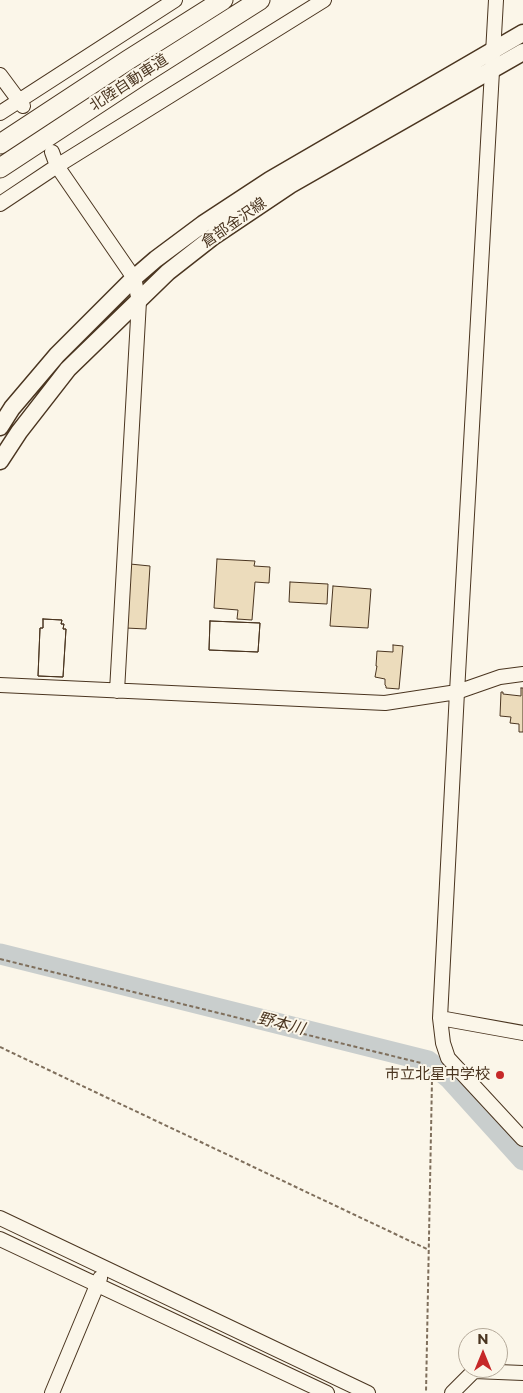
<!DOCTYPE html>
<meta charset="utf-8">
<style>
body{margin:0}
#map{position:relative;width:523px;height:1393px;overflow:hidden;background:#fbf6e9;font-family:Montserrat,sans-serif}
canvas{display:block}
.north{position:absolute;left:458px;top:1328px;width:50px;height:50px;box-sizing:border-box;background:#fbf6e9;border:1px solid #b4a999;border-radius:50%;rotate:0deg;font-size:14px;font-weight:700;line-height:20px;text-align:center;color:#4a3520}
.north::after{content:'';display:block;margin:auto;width:18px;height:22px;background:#c62828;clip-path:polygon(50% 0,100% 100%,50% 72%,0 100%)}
</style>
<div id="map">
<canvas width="523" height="1393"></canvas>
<div class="north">N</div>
</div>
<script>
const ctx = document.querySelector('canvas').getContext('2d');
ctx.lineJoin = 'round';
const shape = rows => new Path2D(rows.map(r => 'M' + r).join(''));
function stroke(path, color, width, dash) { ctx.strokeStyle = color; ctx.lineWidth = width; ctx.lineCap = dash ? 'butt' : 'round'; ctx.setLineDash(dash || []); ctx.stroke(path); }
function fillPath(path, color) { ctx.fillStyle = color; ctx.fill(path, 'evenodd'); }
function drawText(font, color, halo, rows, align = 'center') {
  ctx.font = font + ' Montserrat,"Noto Sans JP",sans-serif'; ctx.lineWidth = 4; ctx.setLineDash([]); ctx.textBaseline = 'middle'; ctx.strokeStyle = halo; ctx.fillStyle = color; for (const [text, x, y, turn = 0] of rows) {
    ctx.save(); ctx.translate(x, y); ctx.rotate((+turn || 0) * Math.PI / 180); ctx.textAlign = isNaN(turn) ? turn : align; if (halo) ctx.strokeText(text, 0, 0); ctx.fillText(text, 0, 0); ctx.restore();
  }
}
stroke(shape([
 [0,954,428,1061,449,1078,523,1160]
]), '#c9cecd', 21);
const building = shape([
 [217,559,255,561,254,566,270,567,269,583,255,582,252,620,237,619,238,610,214,608,217,559],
 [130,564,150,566,146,629,126,628,130,564],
 [290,582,328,584,327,604,289,602,290,582],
 [333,586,371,589,368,628,330,626,333,586],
 [43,619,62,620,61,624,64,624,63,629,66,629,63,677,38,676,40,628,43,628,43,619],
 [43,619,62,620,61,624,64,624,63,629,66,629,63,677,38,676,40,628,43,628,43,619],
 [210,621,260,623,258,652,209,650,210,621],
 [210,621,260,623,258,652,209,650,210,621],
 [393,645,403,646,399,689,386,688,386,686,385,685,385,679,375,677,377,666,376,666,377,651,393,652,393,645],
 [521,688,523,688,523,732,519,732,519,724,510,723,511,717,500,716,501,692,503,692,503,694,521,696,521,688]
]);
fillPath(building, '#ecdcbc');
stroke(building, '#4a3520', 1);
const minor = shape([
 [496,0,457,692,440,1018,443,1043,448,1058,523,1139],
 [0,75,23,106],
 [0,113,175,0],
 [52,152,57,166,134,278,139,301,117,691],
 [0,204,57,166,324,0],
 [0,685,385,703,457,692,500,677,523,674],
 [440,1018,523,1033],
 [0,1218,368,1393],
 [0,1239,327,1393],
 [52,1393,100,1278],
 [452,1393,474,1371,523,1373]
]);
const major = shape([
 [0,427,12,408,57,355,134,278,156,259,203,224,270,180,523,33],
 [0,461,19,432,68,369,168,272,214,236,290,185,523,52]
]);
const highway = shape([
 [0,144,128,60,223,0],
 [0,168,140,76,260,0]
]);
stroke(minor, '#4a3520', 16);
stroke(major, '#4a3520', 19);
stroke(highway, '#4a3520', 21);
stroke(shape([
 [0,959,421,1063,432,1080,426,1393],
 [0,1047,429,1250]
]), '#7f6f5c', 2, [4, 2.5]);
stroke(minor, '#fbf6e9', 14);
stroke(major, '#fbf6e9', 16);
stroke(highway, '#fbf6e9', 19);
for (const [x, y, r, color] of [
 [500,1075,5,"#c62828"]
]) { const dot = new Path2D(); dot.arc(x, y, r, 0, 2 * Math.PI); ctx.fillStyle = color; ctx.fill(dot); stroke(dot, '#fbf6e9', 2); }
drawText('15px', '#4a3520', '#fbf6e9', [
 ["北陸自動車道",129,83,-33],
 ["倉部金沢線",234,223,-35]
]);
drawText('15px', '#4a3520', '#fbf6e9', [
 ["市立北星中学校",490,1075]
], 'right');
drawText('italic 16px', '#4a3520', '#fbf6e9', [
 ["野本川",281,1024,14]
]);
</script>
